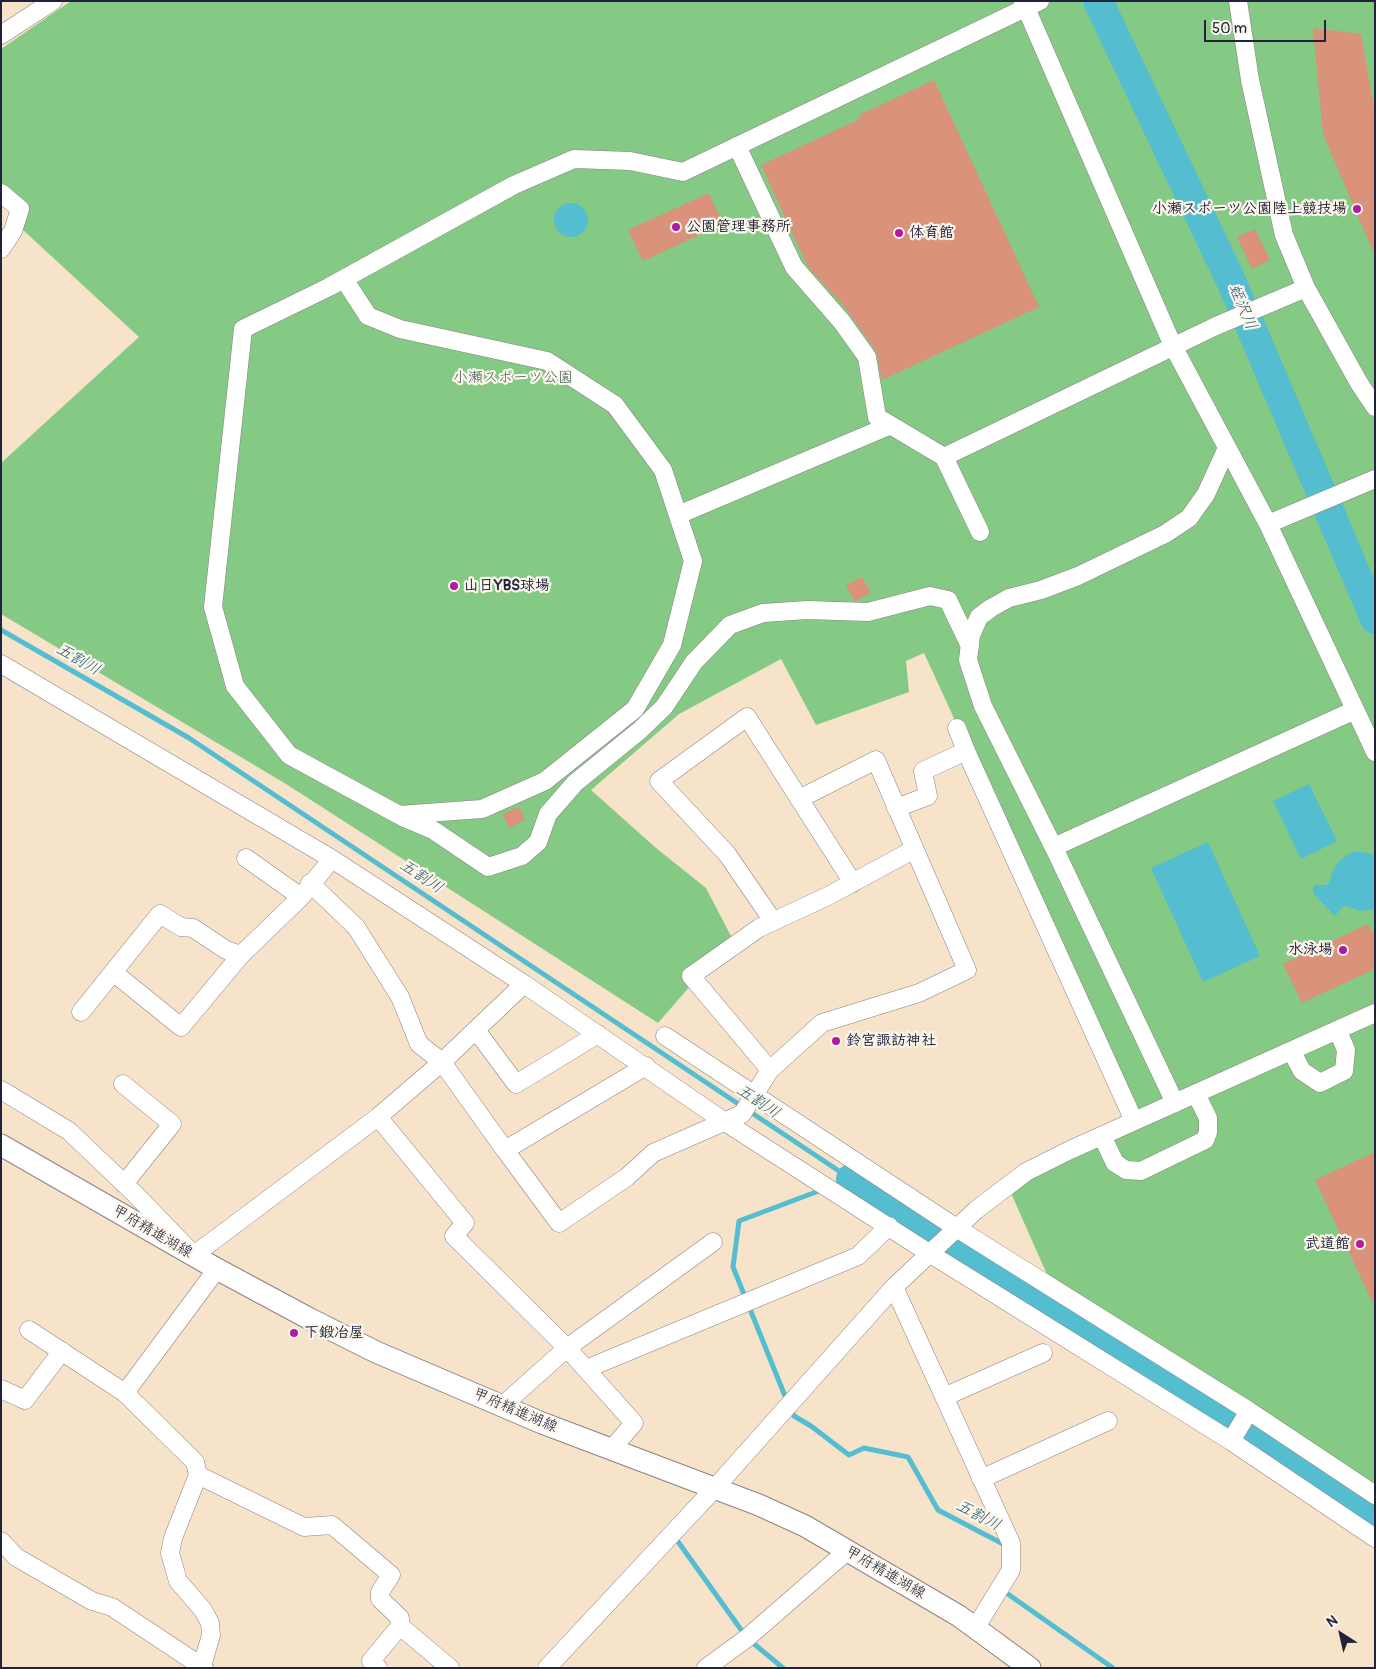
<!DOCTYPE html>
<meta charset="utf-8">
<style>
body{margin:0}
#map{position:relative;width:1376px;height:1669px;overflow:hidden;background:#f6e3ca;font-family:Pangolin,sans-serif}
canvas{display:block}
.frame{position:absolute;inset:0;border:2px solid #22223b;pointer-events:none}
.north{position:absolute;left:1316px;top:1609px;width:50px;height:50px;-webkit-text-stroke:4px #fbf7ec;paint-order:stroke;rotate:325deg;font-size:14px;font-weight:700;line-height:20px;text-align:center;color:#22223b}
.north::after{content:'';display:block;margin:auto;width:18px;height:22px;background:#22223b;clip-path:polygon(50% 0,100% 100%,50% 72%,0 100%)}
.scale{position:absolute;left:1204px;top:20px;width:122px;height:22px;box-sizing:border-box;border:2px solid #22223b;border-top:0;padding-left:6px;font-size:15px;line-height:18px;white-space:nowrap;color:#22223b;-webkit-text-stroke:4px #fbf7ec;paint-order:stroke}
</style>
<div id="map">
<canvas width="1376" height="1669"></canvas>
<div class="frame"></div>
<div class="north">N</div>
<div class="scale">50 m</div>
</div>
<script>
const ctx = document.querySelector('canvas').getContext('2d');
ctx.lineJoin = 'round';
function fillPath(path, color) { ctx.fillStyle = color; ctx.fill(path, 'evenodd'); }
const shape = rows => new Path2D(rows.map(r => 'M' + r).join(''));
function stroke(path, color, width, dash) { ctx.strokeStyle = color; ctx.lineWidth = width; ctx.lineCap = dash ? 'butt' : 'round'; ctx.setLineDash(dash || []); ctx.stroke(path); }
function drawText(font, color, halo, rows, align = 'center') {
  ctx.font = font + ' Pangolin,"Klee One",sans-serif'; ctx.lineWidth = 4.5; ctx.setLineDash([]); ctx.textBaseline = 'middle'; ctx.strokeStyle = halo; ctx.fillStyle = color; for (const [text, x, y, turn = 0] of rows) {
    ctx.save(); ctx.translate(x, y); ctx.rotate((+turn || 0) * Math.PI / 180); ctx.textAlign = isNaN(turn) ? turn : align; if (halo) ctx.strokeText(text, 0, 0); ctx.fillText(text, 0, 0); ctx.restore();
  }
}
fillPath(shape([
 [71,1,1375,1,1375,1492,1053,1288,1011,1193,1035,1177,1141,1125,924,653,906,661,909,692,816,725,781,659,679,714,591,790,656,848,706,888,732,938,658,1023,286,784,1,614,1,463,139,337,22,229,28,208,1,183,1,49]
]), '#84c984');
fillPath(shape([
 '554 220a17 17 0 1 1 34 0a17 17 0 1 1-34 0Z',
 [1309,784,1337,841,1301,859,1273,801],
 [1208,842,1260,956,1203,982,1151,868],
 [1352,852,1362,852,1375,855,1375,909,1361,911,1345,906,1341,908,1335,916,1313,893,1313,888,1315,885,1326,885,1330,881,1332,872,1339,861]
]), '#54bed0');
stroke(shape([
 [1,630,189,738,851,1179,832,1186],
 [787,1401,733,1267,739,1221,824,1189],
 [791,1408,794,1416,811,1426,849,1455,864,1448,908,1457,938,1510,1005,1545],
 [674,1536,747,1638,783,1668],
 [1005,1589,1005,1592,1113,1668]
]), '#54bed0', 5);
stroke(shape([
 [1098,1,1232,283,1375,619],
 [851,1179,1375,1516]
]), '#54bed0', 30);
fillPath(shape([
 [1313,28,1361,34,1375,114,1375,256,1323,134],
 [934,80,1039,307,882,380,876,351,844,306,808,267,761,165,860,119,859,115],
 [709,193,723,224,643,261,628,230],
 [1255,229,1270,260,1252,269,1237,237],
 [862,577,871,593,854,601,846,585],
 [519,807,525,820,509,828,503,814],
 [1368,924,1375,937,1375,969,1302,1003,1283,964],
 [1375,1152,1375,1308,1315,1180]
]), '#da927a');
const minor = shape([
 [1023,1,1173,346,1268,524,1375,752],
 [1238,1,1250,80,1284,235,1306,288,1359,383,1375,407],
 [1,35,53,1],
 [737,146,794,267,842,322,867,357,877,417,944,457,980,532],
 [1,193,20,209,13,231,1,249],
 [344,279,368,316,400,329,547,361,615,405,663,470,693,561,672,645,635,709,545,781,482,809,399,815,289,755,235,686,213,607,243,329,329,287,514,185,574,159,630,161,683,172,1040,1],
 [944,457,1216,326,1306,288],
 [678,515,891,425],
 [1268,524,1375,479],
 [1,664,332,859,524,984,725,1122,929,1253,1231,1441,1375,1538],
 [957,728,966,751,1134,1121],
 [896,808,928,796,923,771,966,751],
 [402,817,433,830,488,867,522,856,538,842,548,814,575,783,639,731,664,707,694,662,730,625,763,613,807,610,868,612,930,596,948,600,970,646],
 [1054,847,1355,710],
 [246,858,301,897],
 [310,883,356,927,400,997,419,1044,442,1062,505,1150,646,1066],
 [773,921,727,854,659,781,747,717,853,883],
 [113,972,181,1027,241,955,301,897,332,859],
 [81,1012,160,914,181,927,193,928,226,950,241,955],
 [476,1030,516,1084,598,1034],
 [665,1036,955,1227,1249,1411,1375,1495],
 [1292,1052,1302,1071,1320,1083,1344,1071,1346,1050,1338,1031],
 [770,1070,691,976,759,928,828,896,913,850],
 [123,1084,172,1124,124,1184],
 [1,1090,69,1131,136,1195,194,1255,378,1117,442,1062,524,984],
 [1175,1103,1057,854,983,706,968,660,971,635,979,617,991,608,1009,598,1041,590,1078,576,1165,534,1189,518,1206,494,1227,448],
 [378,1117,465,1223,454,1236,567,1348,634,1423,611,1450],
 [1102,1136,1115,1163,1126,1170,1141,1171,1205,1140,1208,1132,1208,1118,1196,1094],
 [505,1150,559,1223,627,1177,653,1153,742,1114,770,1070,822,1023,919,993,967,970,876,760,799,799],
 [894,1287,1011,1543,1011,1570,976,1627],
 [29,1330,125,1393,195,1462,198,1475,173,1538,170,1553,178,1581,203,1610,210,1623,211,1635,202,1666],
 [586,1369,858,1256,889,1226],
 [1,1389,25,1400,62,1351],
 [125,1393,217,1269],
 [944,1397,1043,1353],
 [502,1406,567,1348,713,1242],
 [1231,1441,1249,1411],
 [198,1475,304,1527,332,1525,391,1575,380,1592,380,1599,400,1618,400,1626,450,1668],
 [981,1479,1108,1421],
 [1,1541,16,1557,92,1601,112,1607,204,1668],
 [378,1668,371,1661,400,1626],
 [547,1668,714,1489,894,1287,976,1210,1026,1172,1070,1150,1375,1013],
 [706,1668,747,1638,847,1551]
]);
const major = shape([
 [1,1145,217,1269,310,1319,376,1352,542,1423,759,1505,805,1526,959,1616,1030,1668]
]);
stroke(minor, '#8c8282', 19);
stroke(major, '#8c8282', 23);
stroke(minor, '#fff', 18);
stroke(major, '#fff', 21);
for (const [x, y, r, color] of [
 [1357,209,5,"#b5179e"],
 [676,227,5,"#b5179e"],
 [899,233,5,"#b5179e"],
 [454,586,5,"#b5179e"],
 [1343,950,5,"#b5179e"],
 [836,1041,5,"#b5179e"],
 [1360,1244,5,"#b5179e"],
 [294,1333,5,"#b5179e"]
]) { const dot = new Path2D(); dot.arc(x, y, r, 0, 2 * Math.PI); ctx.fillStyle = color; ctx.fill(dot); stroke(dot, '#fbf7ec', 2); }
drawText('bold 15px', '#22223b', '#fbf7ec', [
 ["小瀬スポーツ公園陸上競技場",1347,209,"right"],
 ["公園管理事務所",686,227],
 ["体育館",909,233],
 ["山日YBS球場",464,586],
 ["水泳場",1333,950,"right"],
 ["鈴宮諏訪神社",846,1041],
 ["武道館",1350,1244,"right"],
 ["下鍛冶屋",304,1333]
], 'left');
drawText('15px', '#445c55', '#fbf7ec', [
 ["小瀬スポーツ公園",513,378]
]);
drawText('15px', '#22223b', '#fbf7ec', [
 ["甲府精進湖線",152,1232,30],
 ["甲府精進湖線",515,1411,23],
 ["甲府精進湖線",885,1573,30]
]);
drawText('italic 16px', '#34596f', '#fbf7ec', [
 ["蛭沢川",1242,307,67],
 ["五割川",78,660,30],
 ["五割川",421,877,34],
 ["五割川",758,1102,34],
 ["五割川",978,1516,28]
]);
</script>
